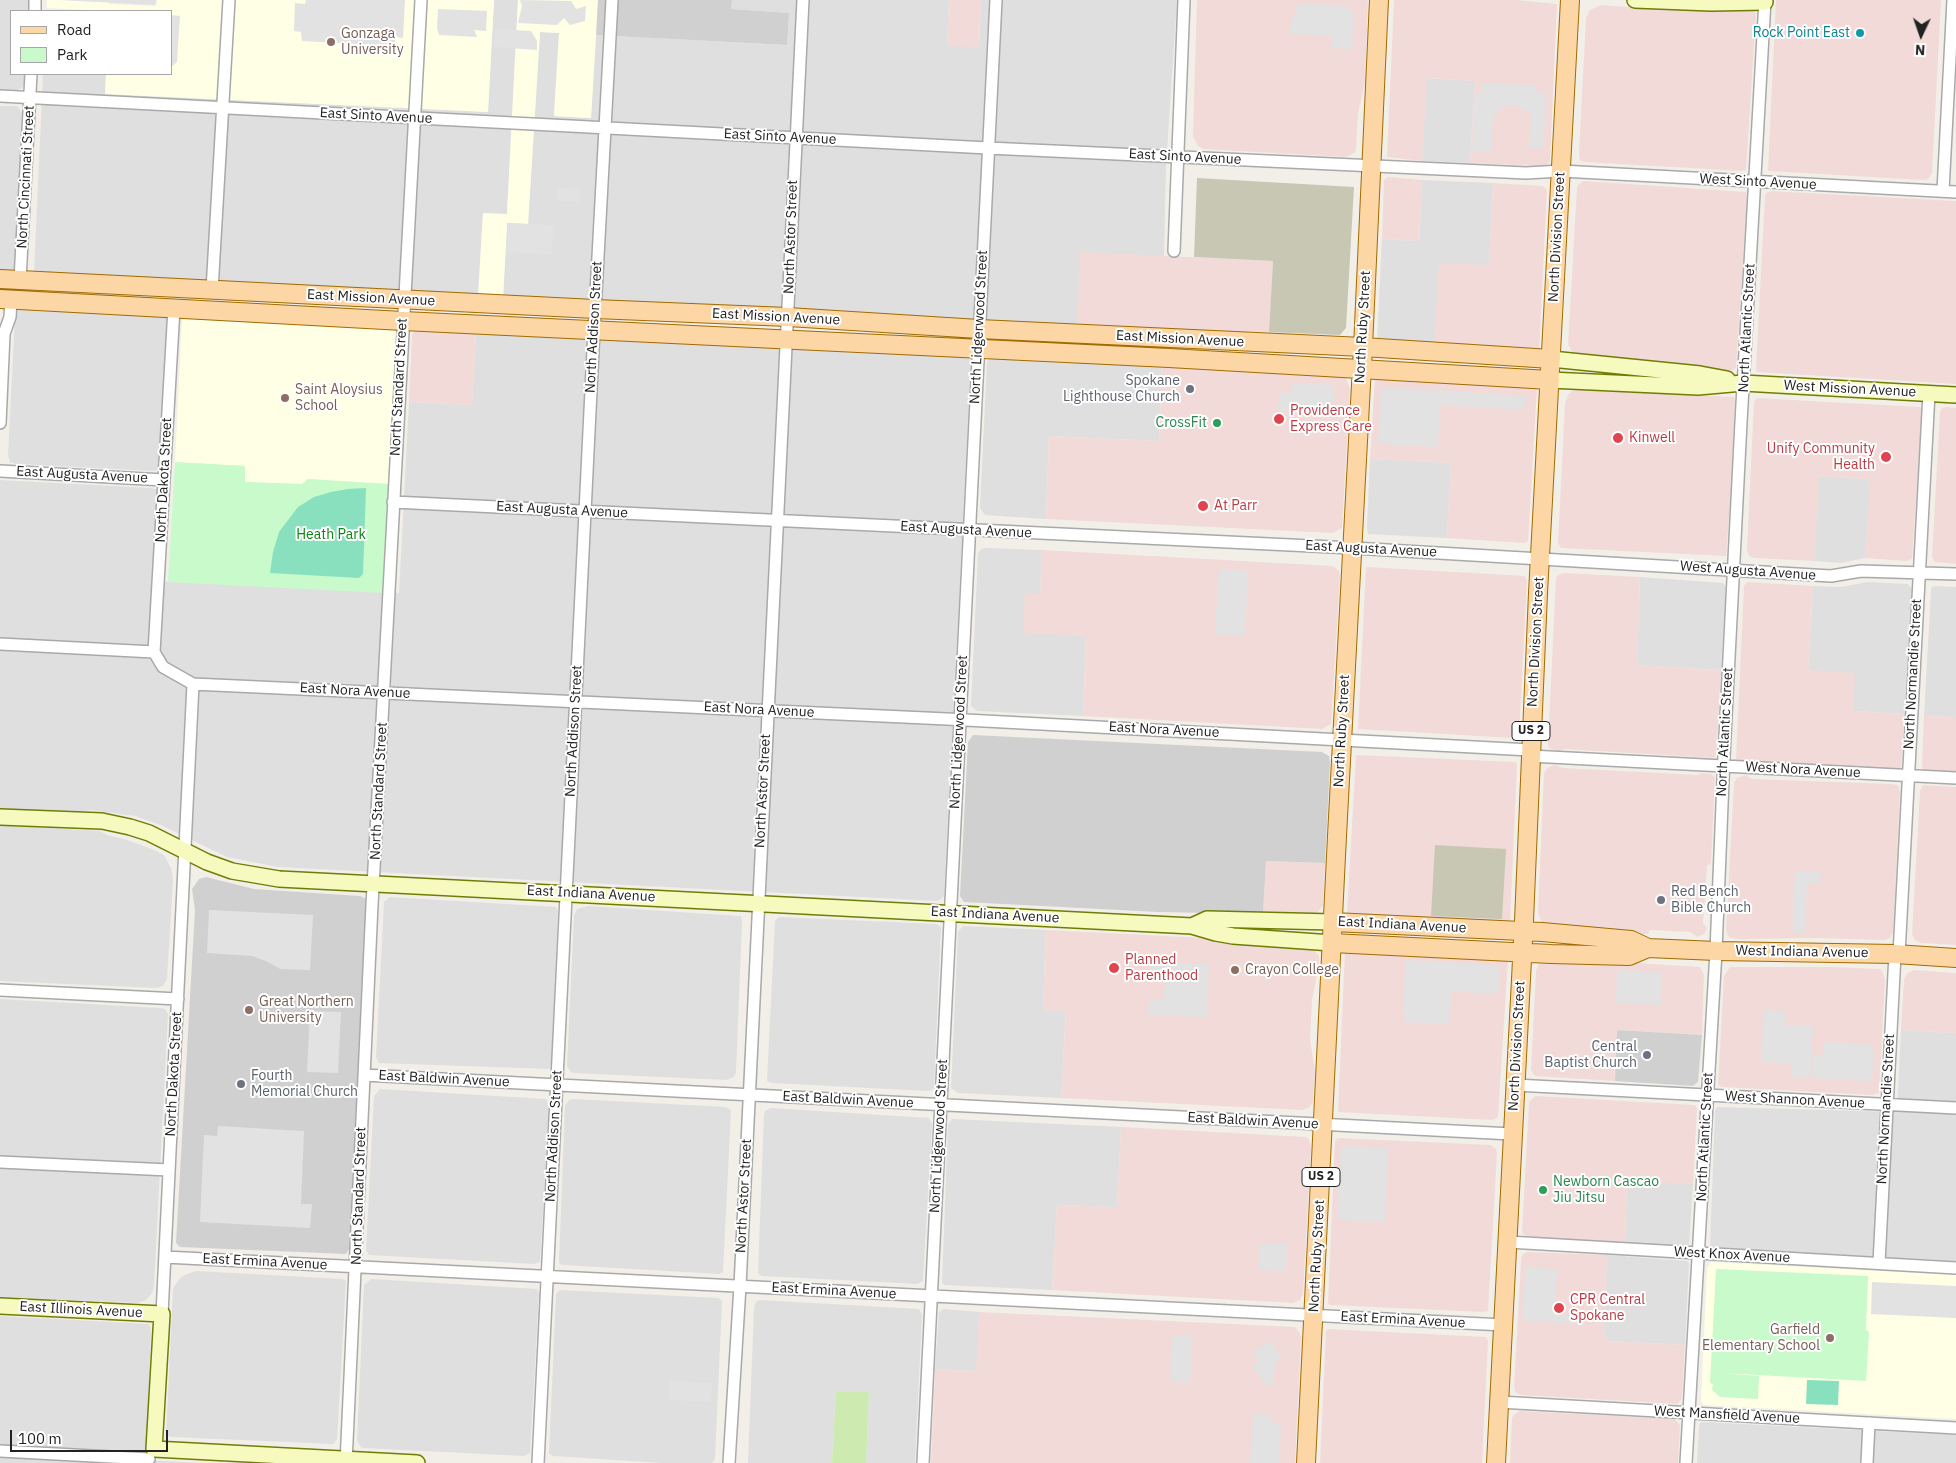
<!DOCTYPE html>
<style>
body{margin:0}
#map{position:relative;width:1956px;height:1463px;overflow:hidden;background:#f2efe9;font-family:"IBM Plex Sans",sans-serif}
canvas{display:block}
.legend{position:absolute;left:10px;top:10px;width:162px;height:65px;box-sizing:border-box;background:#fff;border:1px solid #a7a7a7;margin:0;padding:6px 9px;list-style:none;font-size:15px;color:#222}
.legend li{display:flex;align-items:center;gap:10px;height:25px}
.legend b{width:25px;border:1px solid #a7a7a7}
.north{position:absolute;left:1896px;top:10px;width:50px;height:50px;-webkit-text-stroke:4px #fff;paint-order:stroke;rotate:183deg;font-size:14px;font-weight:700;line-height:20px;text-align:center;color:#222}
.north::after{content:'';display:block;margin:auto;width:18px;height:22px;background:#222;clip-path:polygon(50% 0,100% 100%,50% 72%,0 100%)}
.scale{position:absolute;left:10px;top:1430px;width:158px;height:22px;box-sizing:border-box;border:2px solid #222;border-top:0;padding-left:6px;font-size:15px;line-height:18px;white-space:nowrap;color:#222;-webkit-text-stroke:4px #fff;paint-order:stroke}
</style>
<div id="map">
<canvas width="1956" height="1463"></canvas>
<ul class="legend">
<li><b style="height:6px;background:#fcd6a4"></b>Road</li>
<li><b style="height:14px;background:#c8facc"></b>Park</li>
</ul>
<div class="north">N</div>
<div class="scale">100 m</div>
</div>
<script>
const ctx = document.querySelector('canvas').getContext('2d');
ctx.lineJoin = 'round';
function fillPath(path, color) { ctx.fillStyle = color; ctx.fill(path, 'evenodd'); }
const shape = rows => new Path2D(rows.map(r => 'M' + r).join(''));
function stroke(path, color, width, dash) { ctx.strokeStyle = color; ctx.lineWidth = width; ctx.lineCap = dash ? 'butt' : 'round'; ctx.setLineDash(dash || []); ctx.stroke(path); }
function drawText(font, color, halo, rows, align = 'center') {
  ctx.font = font + ' "IBM Plex Sans",sans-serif'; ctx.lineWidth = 4; ctx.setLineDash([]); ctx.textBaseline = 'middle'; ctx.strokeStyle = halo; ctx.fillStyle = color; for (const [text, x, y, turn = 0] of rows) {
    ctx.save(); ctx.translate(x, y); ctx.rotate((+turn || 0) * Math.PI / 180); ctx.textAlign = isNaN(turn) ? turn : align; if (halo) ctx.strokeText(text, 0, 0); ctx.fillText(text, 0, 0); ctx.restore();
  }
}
fillPath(shape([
 [0,0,28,0,28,11,11,11,11,74,25,74,24,84,22,88,17,90,0,89],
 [494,0,518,0,507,215,483,213,478,297,34,272,43,74,106,74,105,94,488,112],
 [732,0,949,0,947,45,979,47,981,0,1177,0,1166,166,1164,256,1077,328,503,299,507,222,528,223,540,32,559,33,554,116,591,118,596,35,787,45,789,13,731,9],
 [1426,78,1475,81,1470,163,1422,161],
 [0,106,17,106,22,113,15,269,13,272,0,272],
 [1422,180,1493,183,1489,266,1434,347,1377,342,1382,239,1419,241],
 [19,308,166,316,168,321,160,466,158,469,155,471,16,464,10,462,8,455,15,317],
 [476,330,968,356,971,361,944,896,941,899,937,901,278,867,227,857,163,826,135,816,91,810,72,813,0,809,0,480,152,488,157,490,159,496,156,581,399,593,409,402,472,405],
 [990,357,1162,364,1159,441,1049,436,1046,519,985,515,980,508,987,362],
 [1370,459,1451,463,1447,538,1368,534,1367,527],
 [1818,476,1866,479,1871,484,1865,558,1841,563,1814,561],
 [986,548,1042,550,1040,594,1023,632,1086,636,1083,716,977,711,971,706,978,554,981,549],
 [1640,577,1723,583,1726,587,1721,670,1637,665],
 [1867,582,1908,584,1912,589,1905,714,1853,711,1808,670,1813,586,1841,587],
 [1936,586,1956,587,1956,717,1924,716,1931,590,1932,587],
 [0,825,100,831,107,835,124,839,152,849,164,855,171,868,173,879,167,979,163,986,156,988,0,981],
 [390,897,556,907,558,911,551,1065,549,1069,379,1063,376,1057,384,902],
 [588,906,741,916,742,922,736,1073,734,1077,727,1080,572,1073,570,1071,567,1066,574,916,577,909],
 [779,917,936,924,941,927,934,1086,932,1090,927,1091,773,1083,767,1081,775,921],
 [963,926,1046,930,1043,1010,1066,1011,1061,1098,958,1093,951,1088,958,932],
 [0,999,160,1008,165,1009,168,1014,154,1286,152,1293,146,1300,137,1303,0,1297],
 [1901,1030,1956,1033,1956,1261,1714,1248,1710,1246,1715,1111,1717,1107,1897,1112],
 [380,1089,546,1099,549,1106,540,1262,534,1264,369,1255,366,1250,374,1096],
 [573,1099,726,1107,731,1110,723,1272,719,1274,562,1265,559,1263,565,1106,569,1100],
 [771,1108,929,1118,932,1124,923,1281,917,1284,762,1276,758,1273,764,1115,765,1111],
 [952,1119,1121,1127,1117,1207,1057,1205,1052,1290,944,1285,942,1283,948,1125],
 [1627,1180,1693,1184,1689,1244,1684,1246,1625,1243],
 [1607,1255,1687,1261,1689,1263,1685,1345,1607,1341,1603,1328],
 [197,1271,342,1279,346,1281,337,1439,333,1444,171,1437,166,1435,173,1290,175,1285,181,1277,187,1274],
 [371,1279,537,1289,539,1293,530,1453,524,1456,363,1448,360,1446,357,1440,364,1285],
 [560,1290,718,1298,722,1301,715,1459,712,1463,662,1463,553,1456,549,1454,556,1294],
 [759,1300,919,1309,922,1315,915,1463,866,1463,869,1393,836,1391,832,1463,748,1463,754,1307,756,1302],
 [944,1309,979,1312,977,1371,935,1369,939,1312],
 [0,1316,149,1324,151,1329,146,1460,200,1463,0,1463],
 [1703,1422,1956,1435,1956,1463,1697,1463,1699,1427,1700,1423]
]), '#e0dfdf');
fillPath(shape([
 [949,0,981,0,979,47,947,46],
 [1197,0,1368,0,1365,82,1358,113,1356,150,1354,153,1346,157,1203,149,1198,146,1193,136],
 [1394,0,1516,0,1557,4,1550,161,1548,164,1542,166,1470,163,1475,81,1427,78,1422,161,1387,157],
 [1776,0,1941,0,1932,173,1928,179,1923,180,1768,171],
 [1601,5,1640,8,1751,10,1755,12,1756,14,1746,170,1743,171,1585,162,1580,160,1579,153,1586,18,1590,10],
 [1388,177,1422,180,1419,241,1382,239,1384,180],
 [1584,181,1746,192,1747,197,1736,368,1730,371,1648,364,1576,355,1572,352,1568,344,1577,188,1579,184],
 [1493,183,1543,186,1547,190,1539,352,1434,347,1439,263,1489,265],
 [1771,191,1956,201,1956,384,1757,372,1756,368,1765,196,1766,193],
 [1080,252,1273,261,1269,332,1077,328],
 [415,329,476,330,472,405,409,402,412,335],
 [1162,364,1341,375,1345,378,1350,388,1342,528,1333,533,1046,519,1049,436,1159,441],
 [1375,377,1537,388,1528,541,1524,543,1447,538,1451,463,1370,459],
 [1580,389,1734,397,1735,401,1732,476,1726,556,1561,548,1558,543,1565,404,1568,395,1572,391],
 [1757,398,1920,407,1922,410,1912,559,1906,561,1865,558,1870,484,1866,479,1819,476,1814,561,1754,558,1749,556,1747,549,1754,402],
 [1946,407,1956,408,1956,564,1935,562,1932,557,1940,412,1942,408],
 [1042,550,1333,566,1339,571,1340,576,1331,724,1322,729,1083,716,1086,636,1023,633,1025,593,1040,594],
 [1366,567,1525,576,1527,581,1519,733,1517,737,1512,738,1358,729],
 [1564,573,1640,577,1637,665,1721,670,1716,755,1714,758,1564,749,1560,751,1550,749,1548,745,1556,578,1558,575],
 [1747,582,1813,586,1808,670,1855,673,1853,711,1905,714,1901,768,1897,769,1740,761,1736,759,1744,586],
 [1924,716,1956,717,1956,773,1923,770,1922,764],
 [1356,755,1515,762,1517,764,1510,923,1347,914],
 [1554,765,1563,768,1698,775,1701,773,1711,774,1715,777,1711,863,1707,866,1703,923,1707,928,1704,934,1697,937,1691,932,1650,930,1648,934,1644,934,1551,927,1544,925,1541,921,1538,912,1544,774,1546,769],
 [1746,775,1752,779,1891,784,1898,785,1900,793,1893,933,1890,938,1885,940,1816,938,1738,939,1730,938,1728,936,1726,930,1734,783,1737,778],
 [1923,785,1956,787,1956,945,1921,943,1915,940,1912,934,1920,791],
 [1266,861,1325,863,1323,905,1318,912,1314,914,1263,914],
 [1046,930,1204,938,1313,949,1319,956,1319,964,1312,1000,1310,1040,1315,1071,1313,1102,1310,1107,1303,1110,1061,1098,1066,1012,1043,1010],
 [1345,951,1508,959,1498,1117,1492,1120,1338,1112],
 [1542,961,1624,962,1700,967,1704,975,1702,1035,1617,1030,1615,1081,1535,1076,1531,1070,1536,971,1538,965],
 [1730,967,1831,967,1880,969,1882,971,1885,979,1879,1093,1872,1095,1721,1087,1718,1084,1724,976],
 [1914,970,1956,973,1956,1033,1901,1030,1904,979,1908,973],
 [1535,1096,1695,1105,1697,1108,1693,1184,1627,1181,1625,1243,1527,1237,1522,1233,1529,1102],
 [1121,1127,1306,1137,1309,1140,1311,1147,1303,1293,1300,1300,1293,1303,1052,1290,1057,1205,1117,1207],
 [1338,1138,1491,1145,1496,1149,1497,1153,1488,1311,1483,1312,1330,1305,1328,1303,1335,1141],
 [1527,1252,1607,1255,1603,1328,1607,1341,1685,1345,1682,1398,1678,1404,1522,1395,1516,1393,1514,1387,1521,1262,1522,1255],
 [979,1312,1295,1327,1300,1333,1301,1339,1295,1463,931,1463,935,1369,976,1371],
 [1328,1329,1486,1337,1488,1341,1482,1463,1320,1463,1326,1331],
 [1519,1411,1675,1419,1680,1425,1678,1463,1510,1463,1512,1418,1514,1415]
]), '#f2dad9');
fillPath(shape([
 [47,0,109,0,109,4,156,6,157,0,494,0,488,112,105,94,106,74,171,74,171,11,109,11,47,8],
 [518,0,598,0,591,118,554,116,559,33,540,32,528,224,507,223,503,299,478,297,483,213,507,214],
 [186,317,394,328,396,333,388,484,308,479,302,484,244,482,245,466,175,462,182,321],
 [1711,1262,1956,1275,1956,1419,1704,1405,1701,1402,1707,1269]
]), '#ffffe5');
fillPath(shape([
 [598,0,732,0,731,9,789,13,787,45,596,35],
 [973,735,1322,752,1329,756,1330,762,1325,863,1266,861,1263,914,1158,912,964,902,960,896,968,742],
 [206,877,254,889,360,896,366,899,349,1249,346,1254,180,1247,176,1243,195,910,192,889,199,879],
 [1617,1030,1702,1035,1698,1082,1693,1086,1615,1081]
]), '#d0d0d0');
fillPath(shape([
 [1197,178,1354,187,1346,328,1340,335,1269,332,1273,261,1194,257],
 [1435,845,1506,849,1502,919,1431,916]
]), '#c7c7b4');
fillPath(shape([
 [836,1391,869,1392,866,1463,832,1463]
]), '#cdebb0');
fillPath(shape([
 [175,462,245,466,245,482,302,484,308,479,388,484,383,593,168,582],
 [1716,1269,1868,1276,1866,1330,1869,1332,1866,1381,1721,1373,1759,1376,1758,1399,1720,1397,1712,1390,1713,1384,1710,1383]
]), '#c8facc');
fillPath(shape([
 [366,488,363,574,359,578,270,573,273,552,279,532,298,507,314,497,331,492,348,489],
 [1807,1380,1839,1381,1838,1405,1806,1404]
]), '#88e0be');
fillPath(shape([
 [59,0,156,0,155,5],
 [306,0,405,0,403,38,396,37,394,46,302,41,301,32,294,31,295,3,305,4],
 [520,0,571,1,576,9,586,6,585,21,570,25,564,18,557,25,518,23,522,6],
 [1297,3,1344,6,1354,13,1352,49,1332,48,1332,36,1290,34,1290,24,1296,13],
 [438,9,487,11,486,31,474,30,477,37,439,35,437,28],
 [171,15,180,16,177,62,171,67],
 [495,29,531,31,537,41,537,50,494,47],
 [1481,83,1535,85,1538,93,1546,94,1543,149,1529,148,1531,114,1519,106,1504,106,1493,116,1491,152,1472,151,1475,94,1481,94],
 [558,188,581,189,580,202,557,201],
 [508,223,553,225,552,255,506,252],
 [1292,383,1334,385,1333,414,1278,410,1279,393,1291,393],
 [1381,387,1525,396,1524,410,1440,405,1438,447,1378,444],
 [1219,569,1248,571,1245,636,1215,634],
 [1795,871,1821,872,1820,883,1807,883,1805,933,1792,932],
 [209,910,313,915,310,970,280,969,266,961,252,956,207,953],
 [1405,960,1500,966,1498,994,1451,991,1449,1024,1403,1022],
 [1150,961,1209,964,1207,1017,1148,1015,1149,999,1164,999,1165,980,1149,979],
 [1617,970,1662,972,1661,1005,1616,1003],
 [1764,1010,1786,1012,1785,1025,1813,1026,1810,1078,1791,1077,1792,1064,1761,1062],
 [310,1011,341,1012,338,1073,307,1072],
 [1824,1042,1874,1045,1872,1081,1812,1078,1813,1054,1823,1055],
 [218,1126,304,1131,301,1204,312,1204,310,1228,200,1222,204,1135,217,1136],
 [1341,1146,1388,1148,1385,1222,1337,1220],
 [1259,1243,1287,1244,1286,1271,1258,1270],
 [1526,1266,1557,1270,1555,1314,1585,1318,1584,1325,1522,1320],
 [1872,1282,1956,1286,1956,1318,1871,1314],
 [1172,1335,1192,1336,1190,1383,1170,1382],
 [1270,1340,1282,1357,1275,1363,1274,1383,1267,1387,1252,1366,1259,1361,1253,1352],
 [670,1381,712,1383,711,1402,669,1400],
 [1253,1414,1273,1415,1272,1423,1281,1423,1279,1463,1250,1463]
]), '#e2e2e2');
const street = shape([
 [35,11,35,0],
 [0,96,988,148,1526,173,1561,171,1956,192],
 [1943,191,1953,0],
 [1174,251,1184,0],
 [20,280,31,74],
 [212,290,229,0],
 [0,423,4,334,10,317,11,299],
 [0,471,164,480],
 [393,502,1353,548,1831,576,1861,571,1956,574],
 [0,644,154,652,163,667,193,684,947,719,1530,750],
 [154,652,174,308],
 [1530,756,1956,778],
 [1899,954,1929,393],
 [0,990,178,999],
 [364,1075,1512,1134],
 [1515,1085,1956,1108],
 [0,1162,169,1170],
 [1508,1242,1956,1268],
 [165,1257,1504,1325],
 [1879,1263,1895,954],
 [162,1314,193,684],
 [1499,1402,1956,1428],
 [0,1451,149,1459],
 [346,1463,372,905,421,0],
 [538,1463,594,330,612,0],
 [729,1463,740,1286,803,0],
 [923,1463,996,0],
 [1686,1463,1716,951,1724,756,1741,422,1765,0],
 [1867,1463,1869,1423]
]);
const secondary = shape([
 [1635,0,1711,3,1765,2],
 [1551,359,1700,374,1727,379],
 [1550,380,1698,387,1743,383,1956,395],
 [0,817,102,821,130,827,149,833,207,862,232,871,279,879,1192,926,1216,933,1233,936,1332,943],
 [1192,926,1207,919,1333,922],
 [0,1306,162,1314,154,1449,417,1463]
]);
const primary = shape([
 [0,279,595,309,788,317,979,329,1363,347,1551,359],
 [0,299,403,321,1169,358,1550,380],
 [1333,922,1542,932,1631,940,1648,948,1716,951,1895,954,1956,958],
 [1332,943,1551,954,1629,956,1648,948],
 [1306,1463,1337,836,1363,347,1379,0],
 [1496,1463,1524,921,1538,593,1570,0]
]);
stroke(street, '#a9a9a9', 14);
stroke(secondary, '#707d05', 18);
stroke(primary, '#a06b00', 20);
stroke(street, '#fff', 11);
stroke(secondary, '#f7fabf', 15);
stroke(primary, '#fcd6a4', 18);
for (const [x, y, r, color] of [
 [1860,33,5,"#0f9aa8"],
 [331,42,5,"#8d6e63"],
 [1190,389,5,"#6b7280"],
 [285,398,5,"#8d6e63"],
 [1279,419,6,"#e0444e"],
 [1217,423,5,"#2e9e5b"],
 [1618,438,6,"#e0444e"],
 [1886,457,6,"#e0444e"],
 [1203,506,6,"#e0444e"],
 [1661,900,5,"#6b7280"],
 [1114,968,6,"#e0444e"],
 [1235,970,5,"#8d6e63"],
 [249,1010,5,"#8d6e63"],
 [1647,1055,5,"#6b7280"],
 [241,1084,5,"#6b7280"],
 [1543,1190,5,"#2e9e5b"],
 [1559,1308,6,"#e0444e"],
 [1830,1338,5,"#8d6e63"]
]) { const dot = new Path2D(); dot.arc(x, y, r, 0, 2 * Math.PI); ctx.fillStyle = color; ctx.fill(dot); stroke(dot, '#fff', 2); }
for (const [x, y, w] of [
 [1531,731,38],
 [1321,1177,38]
]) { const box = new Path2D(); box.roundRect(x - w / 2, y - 9.5, w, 19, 4); ctx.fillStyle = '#fff'; ctx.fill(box); stroke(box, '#222', 1); }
drawText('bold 12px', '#222', null, [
 ["US 2",1531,731],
 ["US 2",1321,1177]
]);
drawText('14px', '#0d838f', '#fff', [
 ["Rock Point East",1850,33]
], 'right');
drawText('14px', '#785e54', '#fff', [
 ["Gonzaga",341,34],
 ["University",341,50],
 ["Saint Aloysius",295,390],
 ["School",295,406],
 ["Crayon College",1245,970],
 ["Great Northern",259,1002],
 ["University",259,1018],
 ["Garfield",1820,1330,"right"],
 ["Elementary School",1820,1346,"right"]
], 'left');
drawText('14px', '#222', '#fff', [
 ["East Sinto Avenue",376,116,3],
 ["East Sinto Avenue",780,137,3],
 ["East Sinto Avenue",1185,157,3],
 ["North Cincinnati Street",26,177,-87],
 ["West Sinto Avenue",1758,182,3],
 ["North Astor Street",791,237,-88],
 ["North Division Street",1557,237,-87],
 ["East Mission Avenue",371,298,3],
 ["East Mission Avenue",776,317,3],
 ["North Addison Street",594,327,-87],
 ["North Lidgerwood Street",979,327,-87],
 ["North Ruby Street",1363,327,-87],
 ["North Atlantic Street",1747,328,-87],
 ["East Mission Avenue",1180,339,3],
 ["North Standard Street",399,387,-87],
 ["West Mission Avenue",1850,389,3],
 ["East Augusta Avenue",82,475,3],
 ["North Dakota Street",164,480,-87],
 ["East Augusta Avenue",562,510,3],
 ["East Augusta Avenue",966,530,3],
 ["East Augusta Avenue",1371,549,3],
 ["West Augusta Avenue",1748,571,4],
 ["North Division Street",1536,642,-87],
 ["North Normandie Street",1913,674,-87],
 ["East Nora Avenue",355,691,3],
 ["East Nora Avenue",759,710,3],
 ["East Nora Avenue",1164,730,3],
 ["North Addison Street",574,731,-87],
 ["North Ruby Street",1342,731,-87],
 ["North Lidgerwood Street",959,732,-87],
 ["North Atlantic Street",1725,732,-87],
 ["West Nora Avenue",1803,770,3],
 ["North Standard Street",379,791,-87],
 ["North Astor Street",763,791,-87],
 ["East Indiana Avenue",591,894,3],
 ["East Indiana Avenue",995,915,3],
 ["East Indiana Avenue",1402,925,3],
 ["West Indiana Avenue",1802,952,1],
 ["North Division Street",1517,1046,-87],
 ["North Dakota Street",174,1074,-87],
 ["East Baldwin Avenue",444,1079,3],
 ["East Baldwin Avenue",848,1100,3],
 ["West Shannon Avenue",1795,1100,3],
 ["North Normandie Street",1886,1109,-87],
 ["East Baldwin Avenue",1253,1121,3],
 ["North Addison Street",554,1136,-87],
 ["North Lidgerwood Street",939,1136,-87],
 ["North Atlantic Street",1705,1137,-87],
 ["North Standard Street",359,1196,-88],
 ["North Astor Street",744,1196,-87],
 ["West Knox Avenue",1732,1255,3],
 ["North Ruby Street",1317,1256,-87],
 ["East Ermina Avenue",265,1262,3],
 ["East Ermina Avenue",834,1291,3],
 ["East Illinois Avenue",81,1310,3],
 ["East Ermina Avenue",1403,1320,3],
 ["West Mansfield Avenue",1727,1415,3]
]);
drawText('14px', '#5b616d', '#fff', [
 ["Spokane",1180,381],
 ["Lighthouse Church",1180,397],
 ["Red Bench",1671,892,"left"],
 ["Bible Church",1671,908,"left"],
 ["Central",1637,1047],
 ["Baptist Church",1637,1063],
 ["Fourth",251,1076,"left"],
 ["Memorial Church",251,1092,"left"]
], 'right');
drawText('14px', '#be3a42', '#fff', [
 ["Providence",1290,411],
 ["Express Care",1290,427],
 ["Kinwell",1629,438],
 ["Unify Community",1875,449,"right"],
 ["Health",1875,465,"right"],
 ["At Parr",1214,506],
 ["Planned",1125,960],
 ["Parenthood",1125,976],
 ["CPR Central",1570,1300],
 ["Spokane",1570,1316]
], 'left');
drawText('14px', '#27864d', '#fff', [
 ["CrossFit",1207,423],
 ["Newborn Cascao",1553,1182,"left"],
 ["Jiu Jitsu",1553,1198,"left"]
], 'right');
drawText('14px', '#0c8416', '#fff', [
 ["Heath Park",331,535]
]);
</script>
